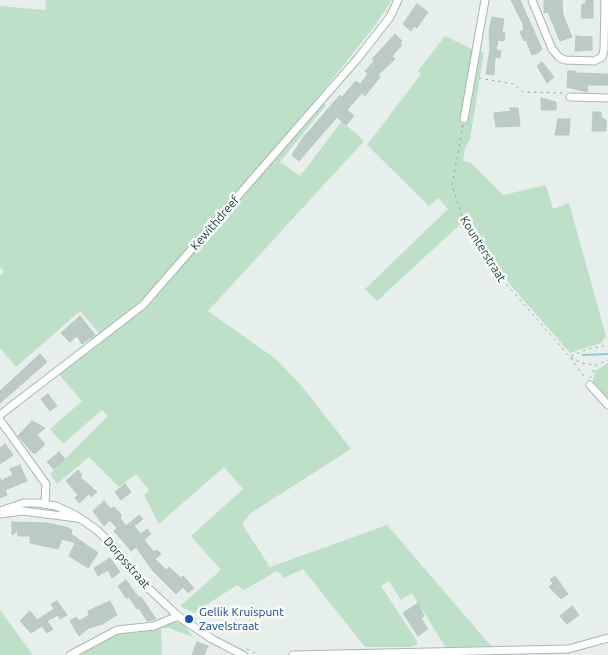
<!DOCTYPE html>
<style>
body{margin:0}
canvas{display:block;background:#e6efeb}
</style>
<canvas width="608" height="655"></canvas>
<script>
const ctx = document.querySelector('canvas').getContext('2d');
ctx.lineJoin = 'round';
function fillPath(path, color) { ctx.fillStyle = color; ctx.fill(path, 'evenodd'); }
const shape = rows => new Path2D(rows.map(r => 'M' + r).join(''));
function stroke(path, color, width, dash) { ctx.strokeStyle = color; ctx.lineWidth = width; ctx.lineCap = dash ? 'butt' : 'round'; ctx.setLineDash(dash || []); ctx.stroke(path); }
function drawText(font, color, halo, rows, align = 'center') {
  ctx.font = font + ' Ubuntu,sans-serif'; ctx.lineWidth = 5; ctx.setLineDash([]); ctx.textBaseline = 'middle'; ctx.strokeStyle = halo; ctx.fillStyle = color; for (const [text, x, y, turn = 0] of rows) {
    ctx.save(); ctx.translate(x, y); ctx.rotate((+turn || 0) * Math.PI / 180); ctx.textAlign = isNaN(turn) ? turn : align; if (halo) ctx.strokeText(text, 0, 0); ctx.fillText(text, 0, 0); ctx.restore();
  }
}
fillPath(shape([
 [46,0,392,0,374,27,318,97,326,105,280,162,300,176,342,121,364,141,208,311,276,359,300,384,351,449,251,513,242,524,270,567,387,525,491,646,446,648,412,593,401,600,389,581,381,586,417,641,417,645,409,647,365,647,303,569,284,578,277,571,244,590,237,585,194,613,180,606,221,570,191,536,243,489,224,467,159,524,144,495,149,490,136,474,119,487,89,457,57,484,50,474,108,416,102,410,63,444,50,429,82,401,54,369,99,333,80,311,16,367,0,348,0,276,4,272,0,267,0,6,45,10],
 [445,36,474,50,471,75,476,75,479,51,484,52,470,140,465,148,463,161,470,162,503,195,546,185,553,209,569,203,606,336,601,343,570,353,513,288,493,262,467,218,377,301,365,289,448,209,438,198,429,206,367,145,421,74,418,71],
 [608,363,608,400,593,382,595,371],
 [0,610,33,655,0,655],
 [172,622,180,622,186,627,193,637,169,628,161,628,162,655,75,655,123,631]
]), '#bfe0c8');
stroke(shape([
 [583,355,608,354]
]), '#8ec9d4', 2);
const building = shape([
 [511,0,520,0,542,49,538,53,532,55,526,40,524,41,520,32,524,30,523,24,511,0],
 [544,0,562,0,563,15,572,37,560,41,548,12,544,13,544,0],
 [586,0,593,0,593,18,581,18,582,4,585,4,586,0],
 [417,4,428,12,417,28,414,26,411,31,403,24,417,4],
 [492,17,504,19,502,33,505,33,504,41,498,40,496,50,501,51,500,58,495,57,494,75,486,74,490,49,489,31,492,17],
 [395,34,402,41,400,43,402,45,392,56,395,59,378,75,380,77,365,96,362,93,347,110,354,116,346,125,337,117,299,161,292,155,302,139,340,95,342,97,356,81,360,84,368,74,365,71,374,61,372,59,395,34],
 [576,36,592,37,592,50,575,51,576,36],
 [542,62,554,77,547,83,537,66,542,62],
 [568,71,576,71,576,73,608,74,608,85,588,85,587,92,567,87,568,71],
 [541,98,556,102,556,110,541,110,541,98],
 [510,108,518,108,520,126,496,127,494,113,511,111,510,108],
 [593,112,601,112,601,118,606,120,606,131,592,131,593,112],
 [558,119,570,119,569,135,555,135,558,119],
 [80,316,95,335,82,344,77,336,70,342,61,333,80,316],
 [40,354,47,362,0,403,0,391,40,354],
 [48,394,57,406,50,411,41,399,48,394],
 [32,421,45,428,37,435,45,444,36,453,33,453,18,436,32,421],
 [5,444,13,455,0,464,0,448,5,444],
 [59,452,65,459,54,469,47,462,59,452],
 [20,465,27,481,5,490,7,495,0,498,0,478,1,481,13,475,10,469,20,465],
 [78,470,82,475,80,477,97,492,91,497,89,494,79,503,75,498,78,495,66,481,78,470],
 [125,484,131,492,121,500,115,492,125,484],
 [104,501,111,509,114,507,118,511,122,516,120,518,126,526,139,515,143,519,134,526,141,534,147,529,151,534,144,540,154,552,157,550,161,554,155,559,166,570,169,567,181,578,183,576,194,588,188,593,183,587,176,594,153,571,136,547,131,551,127,546,114,531,117,528,110,520,104,526,93,511,104,501],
 [12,522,47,523,66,527,72,530,71,534,98,553,88,568,69,556,75,543,62,539,58,549,30,543,30,536,18,536,17,531,12,535,12,522],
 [110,558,120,572,112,578,108,570,98,576,94,568,110,558],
 [555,576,568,594,561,599,549,587,553,583,550,580,555,576],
 [126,580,139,598,141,597,156,619,147,621,139,608,137,609,129,597,126,598,118,586,126,580],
 [57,601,67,615,60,619,58,615,47,621,53,629,47,633,42,626,31,633,20,621,30,611,37,620,54,609,51,604,57,601],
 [110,601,117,615,102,624,89,628,79,636,70,621,76,617,79,621,89,615,88,611,110,601],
 [418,603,424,616,421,618,428,629,418,636,403,613,418,603],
 [572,606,579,615,567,624,560,616,572,606],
 [197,642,208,646,204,655,192,655,197,642]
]);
fillPath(building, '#bbcac4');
stroke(building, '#b8c9c2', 1);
const minor = shape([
 [532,0,552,49,559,57,565,60,594,61,602,57,604,50,605,0],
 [570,97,608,98],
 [464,119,485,0],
 [590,385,608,405],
 [0,415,143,305,358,58,390,17,398,0],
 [0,420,46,484,45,503],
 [0,511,24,503,38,503,56,506,75,515,97,530,112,545,146,586,178,616,212,639,243,655],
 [0,514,23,511,77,518],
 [70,655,117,630,154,626,178,616],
 [293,655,568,649,608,638]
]);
stroke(minor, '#a8b8b2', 9);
stroke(shape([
 [479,78,514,84,523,92,564,93],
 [463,125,452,186,462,216,501,278,570,357,585,378],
 [571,356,588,349,608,345],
 [571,357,581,363,596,365,608,360],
 [590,378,596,366],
 [188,613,203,624],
 [247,649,259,655]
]), '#86b3a5', 1, [2.5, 4]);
stroke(minor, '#fff', 7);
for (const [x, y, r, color] of [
 [189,619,5,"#1a4fb4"]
]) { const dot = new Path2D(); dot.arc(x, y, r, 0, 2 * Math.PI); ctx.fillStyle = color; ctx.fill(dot); stroke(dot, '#f7fbf9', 2); }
drawText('12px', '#24423a', '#f7fbf9', [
 ["Kewithdreef",215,223,-49],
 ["Kounterstraat",483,249,58],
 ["Dorpsstraat",127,563,49]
]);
drawText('12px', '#164399', '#f7fbf9', [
 ["Gellik Kruispunt",199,612],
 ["Zavelstraat",199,626]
], 'left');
</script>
